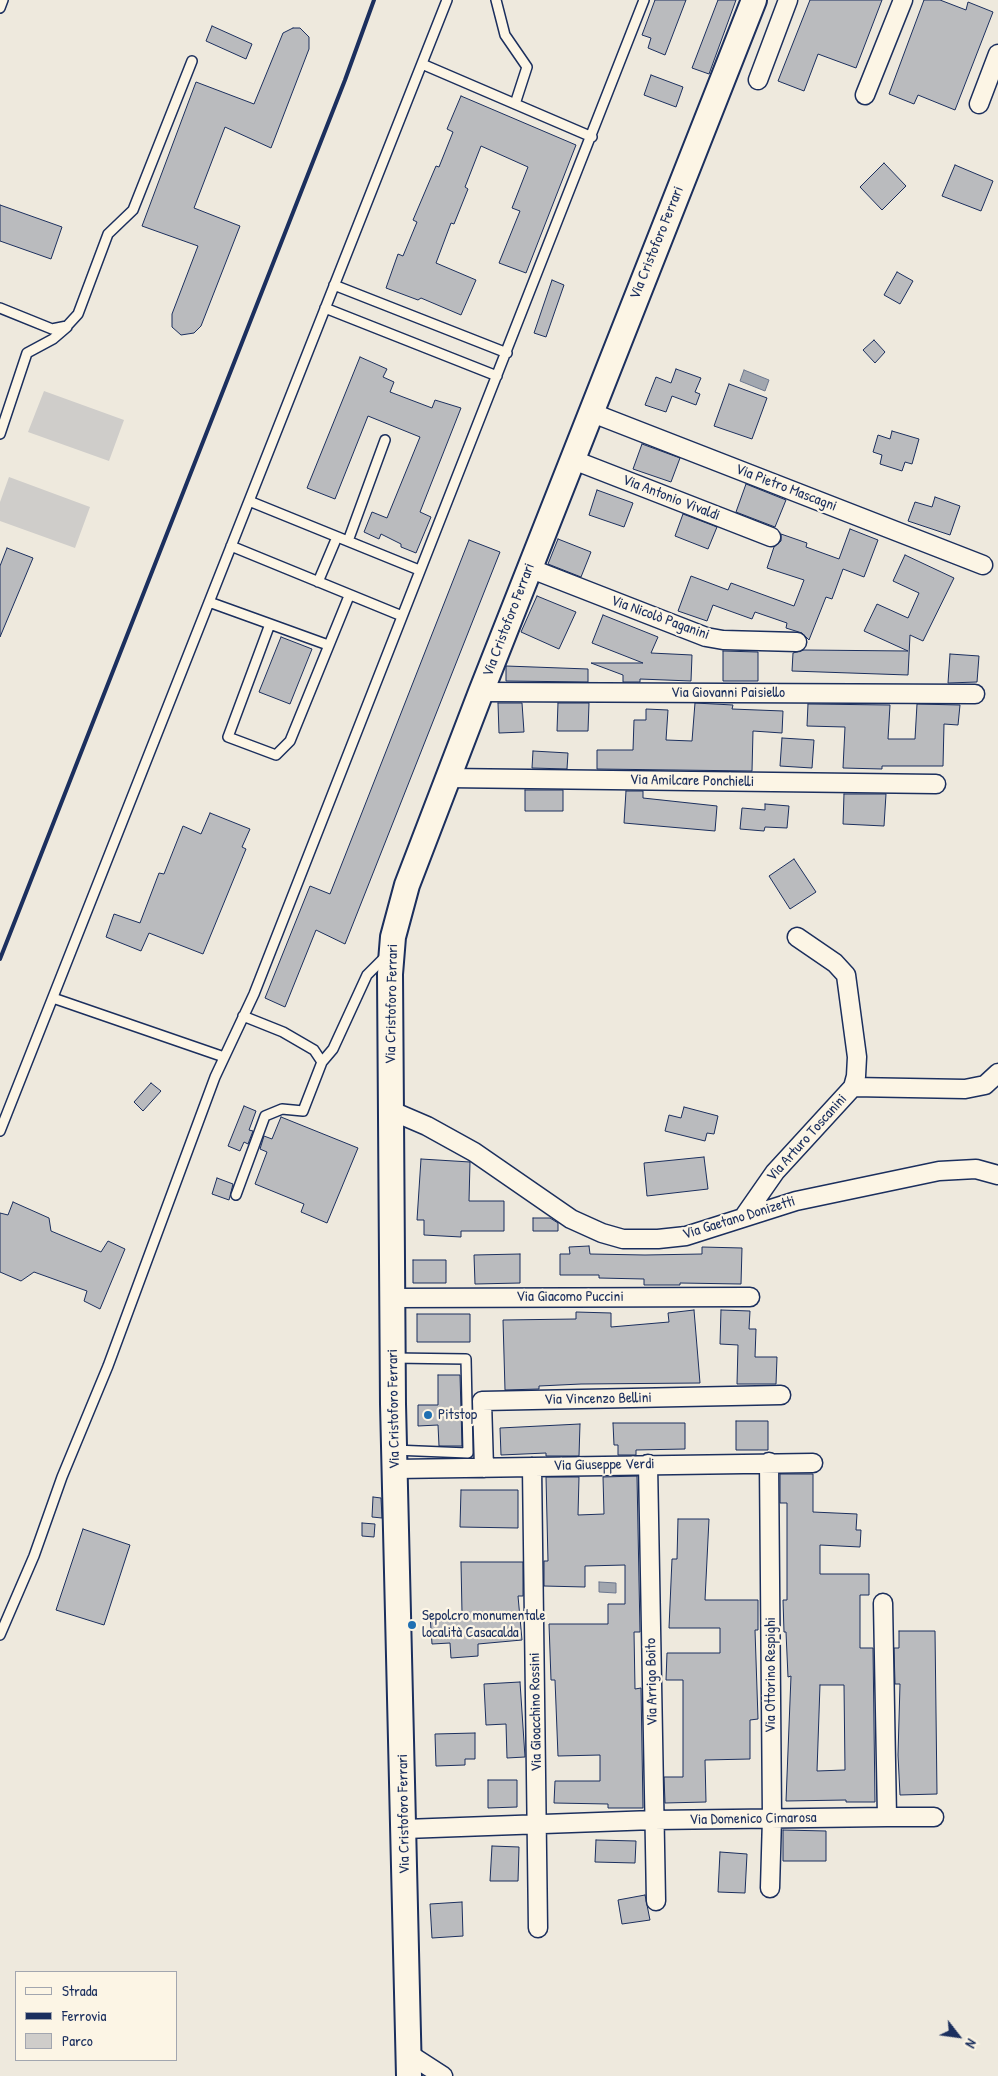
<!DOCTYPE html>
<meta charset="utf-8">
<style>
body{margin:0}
#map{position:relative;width:998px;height:2076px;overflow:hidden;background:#eee9dd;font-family:"Patrick Hand",sans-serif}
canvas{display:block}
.legend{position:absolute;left:15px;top:1971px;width:162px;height:90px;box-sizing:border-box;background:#fcf5e5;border:1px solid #a2a6af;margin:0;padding:6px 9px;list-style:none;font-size:15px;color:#1b2f5e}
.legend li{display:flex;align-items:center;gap:10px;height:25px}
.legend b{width:25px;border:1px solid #a2a6af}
.north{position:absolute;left:933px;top:2011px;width:50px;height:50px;-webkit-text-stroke:4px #fcf5e5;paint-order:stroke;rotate:120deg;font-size:14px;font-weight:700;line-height:20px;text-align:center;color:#1b2f5e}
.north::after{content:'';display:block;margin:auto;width:18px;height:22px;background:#1b2f5e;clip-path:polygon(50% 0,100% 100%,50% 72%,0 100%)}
</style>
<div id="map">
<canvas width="998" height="2076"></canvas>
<ul class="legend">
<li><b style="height:6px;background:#fcf5e5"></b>Strada</li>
<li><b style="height:6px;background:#1b2f5e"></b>Ferrovia</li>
<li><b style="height:14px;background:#cfcdca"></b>Parco</li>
</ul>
<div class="north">N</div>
</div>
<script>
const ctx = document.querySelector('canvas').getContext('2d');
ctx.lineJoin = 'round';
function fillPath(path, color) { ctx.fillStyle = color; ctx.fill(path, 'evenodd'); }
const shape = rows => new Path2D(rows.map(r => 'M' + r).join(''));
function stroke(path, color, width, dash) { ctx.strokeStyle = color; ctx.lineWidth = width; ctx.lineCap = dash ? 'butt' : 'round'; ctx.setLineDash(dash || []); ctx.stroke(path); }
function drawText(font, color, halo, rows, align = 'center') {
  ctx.font = font + ' "Patrick Hand",sans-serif'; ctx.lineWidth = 4.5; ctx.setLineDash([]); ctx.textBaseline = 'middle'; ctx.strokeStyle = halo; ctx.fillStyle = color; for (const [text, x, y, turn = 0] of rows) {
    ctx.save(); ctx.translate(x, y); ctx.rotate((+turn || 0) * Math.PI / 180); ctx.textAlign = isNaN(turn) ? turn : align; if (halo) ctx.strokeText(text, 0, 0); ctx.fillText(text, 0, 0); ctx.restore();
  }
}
fillPath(shape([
 [44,391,124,420,109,461,28,432],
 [9,477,90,507,75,548,0,521,0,502]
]), '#cfcdca');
const water = shape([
 [744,370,769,380,765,391,740,381,744,370],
 [599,1582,616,1583,616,1593,599,1592,599,1582]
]);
fillPath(water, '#a2a7af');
stroke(water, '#6c778f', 1);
const building = shape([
 [655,0,686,0,665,55,648,48,651,38,642,35,655,0],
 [718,0,736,0,709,74,692,68,718,0],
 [810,0,882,0,856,68,818,54,804,91,778,81,810,0],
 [924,0,940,0,966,10,968,2,993,12,955,110,918,95,914,104,889,94,924,0],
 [212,26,252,44,246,59,206,41,212,26],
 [293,28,300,28,309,37,309,49,271,148,225,127,194,208,240,226,201,326,194,333,181,335,172,327,172,314,198,246,142,226,196,82,254,104,283,33,293,28],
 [651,75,683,87,676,107,644,95,651,75],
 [461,96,576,145,526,273,499,263,520,211,512,208,528,167,481,146,465,187,468,189,454,224,451,223,436,263,476,280,461,315,421,298,418,300,386,288,398,254,403,256,417,222,413,220,436,166,439,167,453,132,447,129,461,96],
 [884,163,906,186,882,210,860,187,884,163],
 [955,165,993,181,981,211,942,196,955,165],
 [0,205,62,227,51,259,0,241,0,205],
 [897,272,913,281,900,304,884,295,897,272],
 [552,280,564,285,546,337,534,333,552,280],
 [874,340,885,352,875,363,863,350,874,340],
 [360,357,387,369,383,377,394,382,390,392,432,408,435,400,461,408,420,512,431,517,416,553,401,547,401,544,381,534,379,539,364,532,372,512,387,518,420,437,368,416,335,499,307,488,360,357],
 [676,369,701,378,695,392,700,394,696,405,672,396,666,412,645,405,656,377,671,383,676,369],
 [729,384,767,398,752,439,714,426,729,384],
 [892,431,919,439,912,464,905,462,902,471,880,464,882,455,873,452,878,435,890,439,892,431],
 [642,444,680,458,671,482,633,469,642,444],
 [746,484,786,500,775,527,736,512,746,484],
 [597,490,633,503,624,527,589,515,597,490],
 [935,497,960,506,950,535,908,521,915,502,932,507,935,497],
 [683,514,717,527,708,549,675,536,683,514],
 [850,529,878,540,864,577,843,569,832,599,826,597,809,640,802,633,786,628,787,623,755,612,752,619,713,605,707,621,678,611,691,576,728,590,731,583,794,606,804,580,767,568,774,547,781,541,781,534,807,543,806,547,839,559,850,529],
 [558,539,591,552,581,577,548,564,558,539],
 [469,540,500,552,345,944,316,930,285,1007,265,998,310,886,330,894,469,540],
 [7,548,33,558,0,637,0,566,7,548],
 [905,555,954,578,923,641,910,635,908,675,792,671,793,653,804,650,908,651,864,631,877,604,908,618,919,593,893,581,905,555],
 [537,596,576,612,559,649,521,632,537,596],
 [603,615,658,637,651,653,692,655,691,681,640,679,640,682,623,682,623,675,591,663,643,663,592,643,603,615],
 [281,637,312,649,290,704,259,692,281,637],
 [723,651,758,652,758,681,723,681,723,651],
 [950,654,979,656,977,682,948,683,950,654],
 [506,666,588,669,588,682,506,681,506,666],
 [498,703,522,703,524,732,499,733,498,703],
 [558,703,589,703,588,731,557,731,558,703],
 [695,703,733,705,732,709,783,711,782,733,753,731,752,771,597,769,597,750,633,750,634,720,646,720,646,709,668,710,666,740,692,741,695,703],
 [808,704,890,705,888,739,915,739,917,704,960,705,958,725,944,724,943,766,882,766,882,769,843,768,845,727,807,726,808,704],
 [782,738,814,740,812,768,780,766,782,738],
 [533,751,568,753,567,769,532,768,533,751],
 [525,790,563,790,563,811,525,811,525,790],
 [626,791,643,791,643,798,717,806,715,831,624,823,626,791],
 [844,794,886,794,884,826,843,824,844,794],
 [765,804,789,806,787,828,765,827,764,831,740,829,742,808,765,810,765,804],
 [210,813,250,829,242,847,246,849,203,954,149,933,141,951,106,937,114,914,140,923,159,873,164,874,183,826,201,834,210,813],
 [794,859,816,892,790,909,769,876,794,859],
 [151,1083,161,1091,143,1111,134,1102,151,1083],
 [244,1106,256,1111,249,1130,253,1131,248,1144,244,1142,240,1151,228,1146,244,1106],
 [684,1107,718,1116,714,1134,707,1133,705,1141,665,1131,669,1115,681,1118,684,1107],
 [281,1117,358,1148,327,1223,301,1212,304,1204,255,1184,267,1152,260,1149,264,1136,272,1139,281,1117],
 [704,1157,708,1189,647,1196,644,1163,704,1157],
 [421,1159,470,1162,469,1201,504,1201,504,1231,461,1231,461,1237,424,1235,424,1220,417,1220,421,1159],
 [217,1178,233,1184,229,1200,212,1194,217,1178],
 [13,1202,49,1218,51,1231,101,1252,108,1241,125,1249,100,1309,84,1301,87,1291,34,1272,21,1281,0,1272,0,1213,8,1215,13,1202],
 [533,1218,550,1218,558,1223,558,1231,533,1231,533,1218],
 [589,1246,590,1254,645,1255,702,1254,702,1247,742,1248,741,1284,680,1283,680,1285,644,1285,644,1279,599,1278,599,1275,560,1275,560,1254,570,1254,569,1247,589,1246],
 [520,1254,520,1283,475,1284,474,1255,520,1254],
 [413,1260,446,1260,446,1283,413,1283,413,1260],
 [694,1310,700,1383,581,1384,539,1386,539,1389,505,1390,503,1320,576,1319,576,1312,611,1313,611,1327,669,1322,668,1313,694,1310],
 [721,1310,750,1311,749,1329,756,1329,755,1357,777,1357,776,1384,737,1384,738,1345,720,1344,721,1310],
 [417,1314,470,1314,470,1342,417,1342,417,1314],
 [438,1375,460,1375,462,1446,439,1446,438,1425,418,1426,418,1405,438,1405,438,1375],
 [736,1421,768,1421,768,1450,736,1450,736,1421],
 [613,1423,685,1423,685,1449,636,1450,636,1455,618,1455,618,1445,614,1445,613,1423],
 [580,1424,579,1456,546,1456,546,1453,501,1455,500,1428,580,1424],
 [780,1474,813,1474,813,1512,857,1514,856,1530,861,1530,860,1547,820,1545,820,1574,869,1574,869,1595,860,1595,860,1648,873,1648,875,1802,846,1802,846,1800,786,1801,791,1676,788,1677,786,1632,784,1632,783,1600,787,1600,787,1503,780,1503,780,1474],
 [820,1685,844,1685,845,1770,817,1771,820,1685],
 [637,1476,640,1632,634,1632,635,1689,641,1688,643,1808,608,1808,608,1804,554,1803,555,1781,600,1781,600,1755,558,1756,555,1680,551,1680,549,1624,608,1624,608,1604,625,1604,625,1565,585,1566,585,1587,544,1586,544,1561,548,1561,546,1477,579,1477,578,1515,604,1514,603,1477,637,1476],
 [461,1490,518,1490,518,1528,460,1527,461,1490],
 [373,1497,381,1498,382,1518,372,1517,373,1497],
 [678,1519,709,1519,705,1600,758,1600,758,1630,755,1630,758,1719,750,1720,750,1759,705,1760,706,1802,665,1803,664,1777,683,1777,683,1680,666,1680,667,1653,720,1653,720,1628,669,1628,672,1559,677,1559,678,1519],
 [362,1523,375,1524,374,1537,362,1536,362,1523],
 [83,1529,130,1545,104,1625,56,1610,83,1529],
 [461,1562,523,1562,523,1596,518,1596,522,1640,478,1644,478,1656,451,1658,450,1643,432,1644,430,1615,462,1613,461,1562],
 [899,1631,935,1631,937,1794,900,1795,898,1755,900,1684,895,1684,894,1648,899,1648,899,1631],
 [520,1682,525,1757,507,1758,506,1724,486,1725,484,1684,520,1682],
 [475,1733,475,1759,465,1759,465,1765,436,1766,435,1734,475,1733],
 [488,1780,517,1780,517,1807,488,1808,488,1780],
 [783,1830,826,1831,826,1861,783,1861,783,1830],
 [596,1840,636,1841,635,1863,595,1862,596,1840],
 [492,1846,519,1847,518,1881,490,1881,492,1846],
 [720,1852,747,1854,745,1893,718,1892,720,1852],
 [645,1895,650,1920,622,1924,618,1900,645,1895],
 [462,1902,463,1936,432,1938,430,1904,462,1902]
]);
fillPath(building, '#babbbe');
stroke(building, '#1b2f5e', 1);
const service = shape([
 [496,0,505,35,527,67,515,104],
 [0,8,3,0],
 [422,64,592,137],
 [334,285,507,353],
 [0,308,52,329,67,326,78,314,108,234,133,210,192,61],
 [325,308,497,376],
 [0,434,27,353,53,339,67,327],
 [249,501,419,570],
 [348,541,385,440],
 [231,546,402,616],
 [318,582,337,537],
 [209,602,270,624],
 [328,645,270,624,228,737,276,755,290,741,349,596],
 [53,998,224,1057],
 [322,1062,333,1049,367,975,387,955],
 [0,1131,447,0],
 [236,1195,265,1116,282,1109,303,1111,322,1062,314,1050,283,1032,243,1016],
 [393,1358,466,1359,468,1453,394,1450],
 [0,1635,34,1556,62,1477,108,1366,215,1077,254,994,644,0]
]);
const minor = shape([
 [758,80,788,0],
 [865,95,903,0],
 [979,104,998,54],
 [590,412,983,565],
 [571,459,771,537],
 [529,568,706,637,723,640,797,642],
 [481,692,975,694],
 [448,778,936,784],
 [853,1087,965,1089,985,1085,998,1073],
 [392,1111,427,1126,474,1152,571,1219,602,1233,623,1239,658,1239,686,1236,796,1201,939,1171,976,1169,998,1175],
 [745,1215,775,1172,853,1087,856,1076,857,1057,846,975,835,963,797,937],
 [391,1298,750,1297],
 [769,1462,772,1818,770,1888],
 [648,1464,656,1901],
 [532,1467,538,1928],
 [484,1468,482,1401,781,1395],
 [395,1469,813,1463],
 [887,1817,934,1817],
 [405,1829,654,1820,887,1817,883,1603],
 [409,2054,443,2076]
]);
const secondary = shape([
 [409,2076,393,1404,390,974,393,937,407,885,481,692,754,0]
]);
stroke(service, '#1b2f5e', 12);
stroke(minor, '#1b2f5e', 21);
stroke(secondary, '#1b2f5e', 28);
stroke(service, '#fcf5e5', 9);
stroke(minor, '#fcf5e5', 18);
stroke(secondary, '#fcf5e5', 24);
stroke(shape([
 [0,959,345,80,374,0]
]), '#1b2f5e', 4);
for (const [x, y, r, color] of [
 [428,1415,5,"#1f6fb2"],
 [412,1625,5,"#1f6fb2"]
]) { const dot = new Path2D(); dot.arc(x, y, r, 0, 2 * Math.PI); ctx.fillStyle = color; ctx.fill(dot); stroke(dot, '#fcf5e5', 2); }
drawText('15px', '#1b2f5e', '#fcf5e5', [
 ["Via Cristoforo Ferrari",657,243,-68],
 ["Via Pietro Mascagni",786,488,21],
 ["Via Antonio Vivaldi",671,498,21],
 ["Via Nicolò Paganini",660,618,20],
 ["Via Cristoforo Ferrari",509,620,-69],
 ["Via Giovanni Paisiello",728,693],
 ["Via Amilcare Ponchielli",692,781,1],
 ["Via Cristoforo Ferrari",392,1004,-89],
 ["Via Arturo Toscanini",807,1138,-48],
 ["Via Gaetano Donizetti",739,1218,-17],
 ["Via Giacomo Puccini",570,1297],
 ["Via Vincenzo Bellini",598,1399,-1],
 ["Via Cristoforo Ferrari",394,1409,-91],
 ["Via Giuseppe Verdi",604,1465,-1],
 ["Via Ottorino Respighi",771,1675,-90],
 ["Via Arrigo Boito",652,1682,-91],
 ["Via Gioacchino Rossini",536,1712,-91],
 ["Via Cristoforo Ferrari",404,1814,-91],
 ["Via Domenico Cimarosa",753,1819,-1]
]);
drawText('15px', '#1b2f5e', '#fcf5e5', [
 ["Pitstop",438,1415],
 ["Sepolcro monumentale",422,1616],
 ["località Casacalda",422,1633]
], 'left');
</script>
